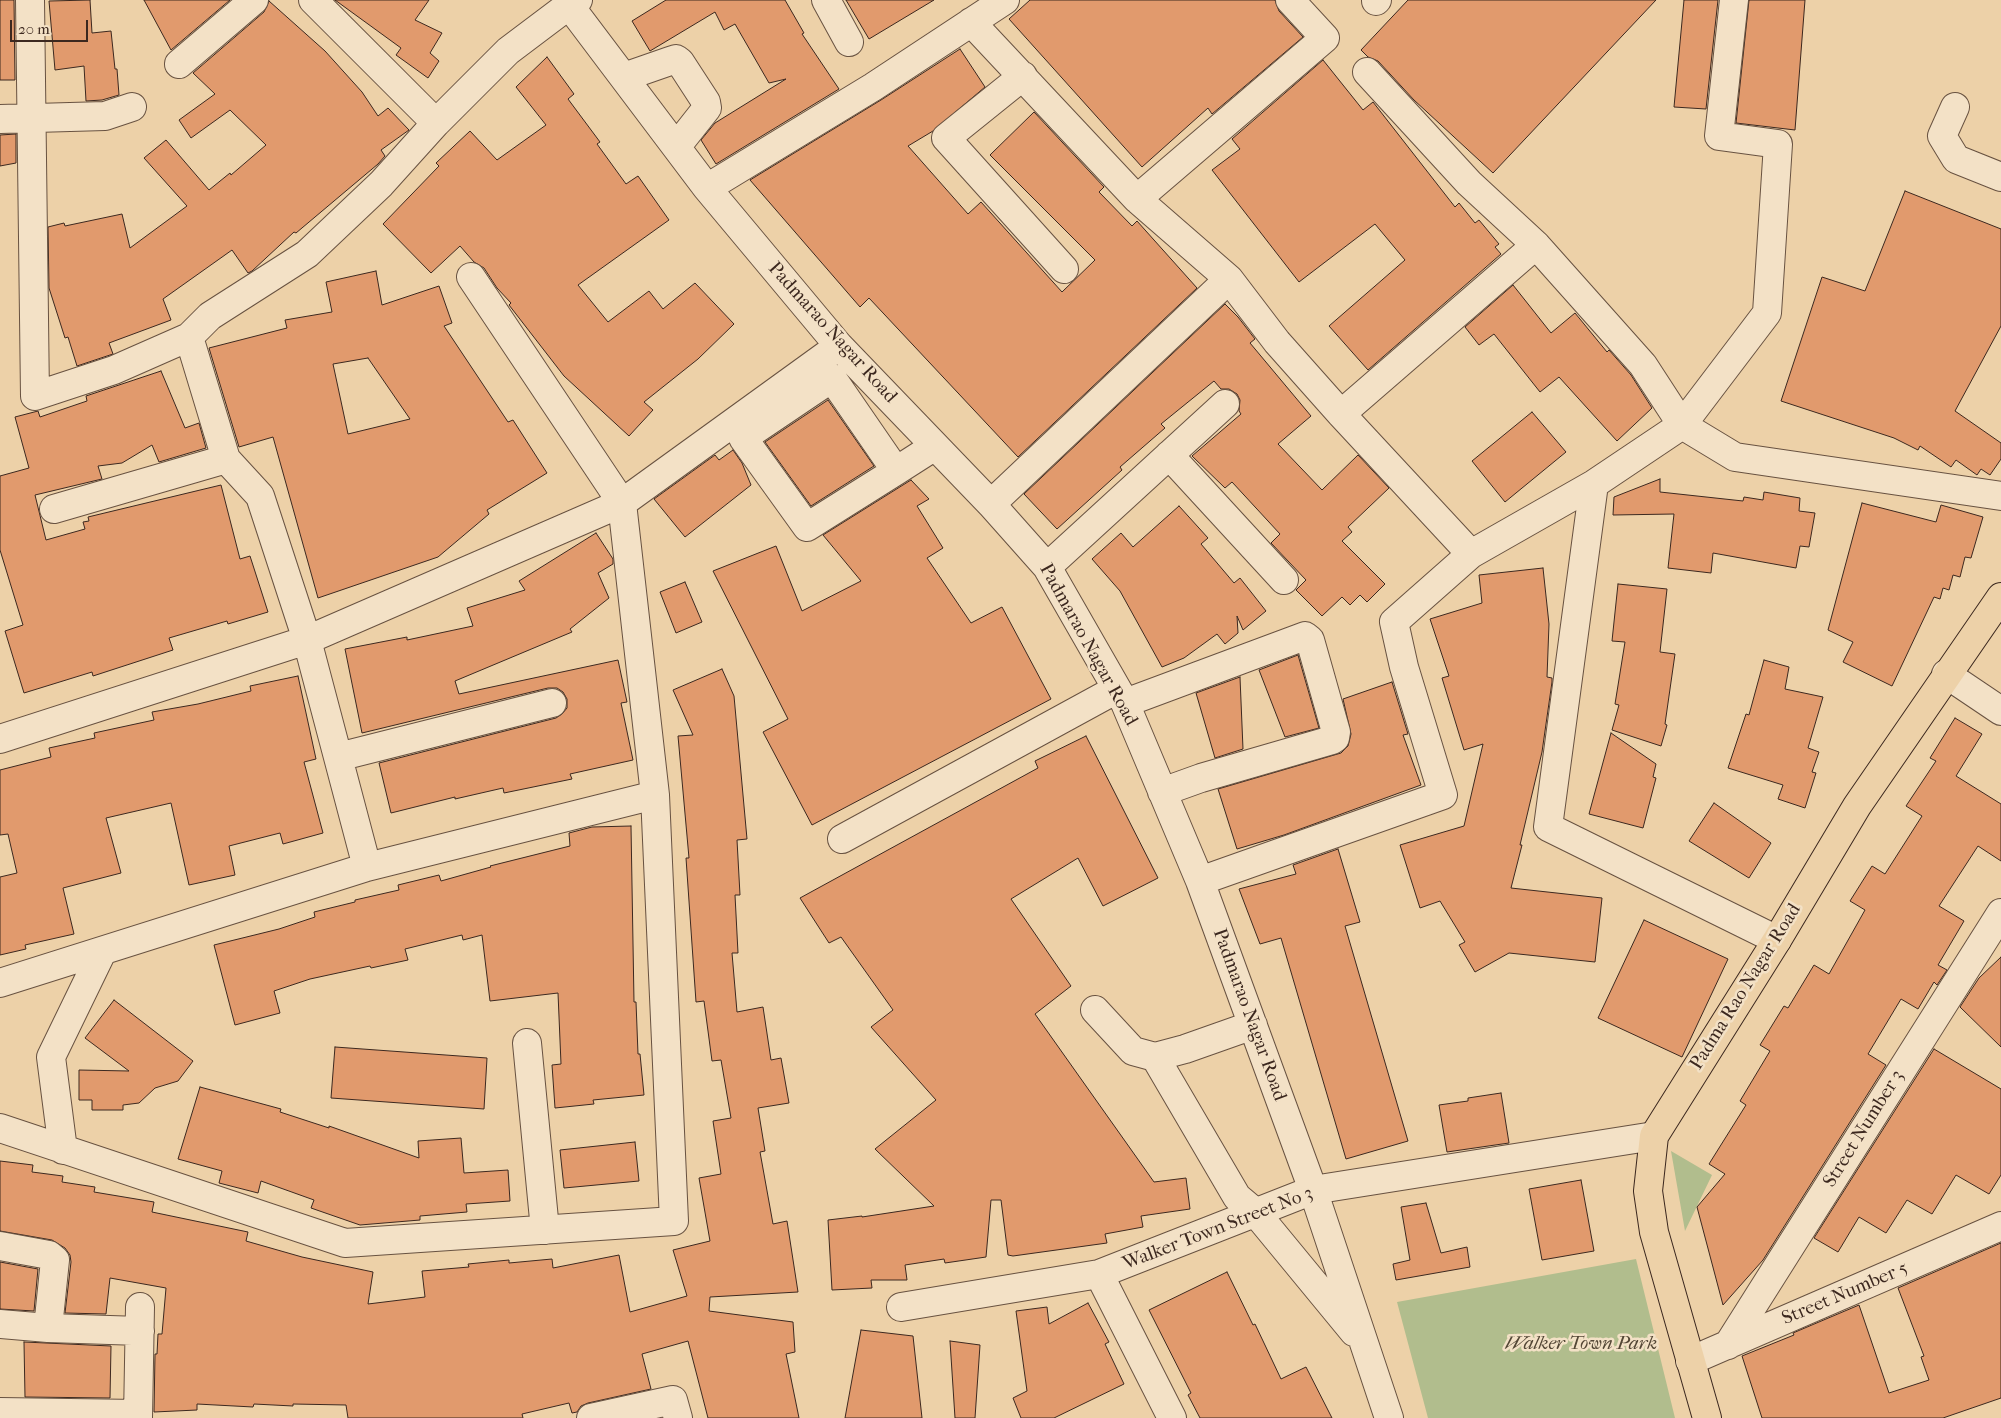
<!DOCTYPE html>
<style>
body{margin:0}
#map{position:relative;width:2001px;height:1418px;overflow:hidden;background:#edd1a8;font-family:"IM FELL French Canon",serif}
canvas{display:block}
.scale{position:absolute;left:10px;top:20px;width:78px;height:22px;box-sizing:border-box;border:2px solid #3c281f;border-top:0;padding-left:6px;font-size:15px;line-height:18px;white-space:nowrap;color:#3c281f;-webkit-text-stroke:4px #f3e1c6;paint-order:stroke}
</style>
<div id="map">
<canvas width="2001" height="1418"></canvas>
<div class="scale">20 m</div>
</div>
<script>
const ctx = document.querySelector('canvas').getContext('2d');
ctx.lineJoin = 'round';
function fillPath(path, color) { ctx.fillStyle = color; ctx.fill(path, 'evenodd'); }
const shape = rows => new Path2D(rows.map(r => 'M' + r).join(''));
function stroke(path, color, width, dash) { ctx.strokeStyle = color; ctx.lineWidth = width; ctx.lineCap = dash ? 'butt' : 'round'; ctx.setLineDash(dash || []); ctx.stroke(path); }
function drawText(font, color, halo, rows, align = 'center') {
  ctx.font = font + ' "IM FELL French Canon",serif'; ctx.lineWidth = 5; ctx.setLineDash([]); ctx.textBaseline = 'middle'; ctx.strokeStyle = halo; ctx.fillStyle = color; for (const [text, x, y, turn = 0] of rows) {
    ctx.save(); ctx.translate(x, y); ctx.rotate((+turn || 0) * Math.PI / 180); ctx.textAlign = isNaN(turn) ? turn : align; if (halo) ctx.strokeText(text, 0, 0); ctx.fillText(text, 0, 0); ctx.restore();
  }
}
fillPath(shape([
 [1671,1151,1712,1175,1685,1231],
 [1636,1259,1675,1418,1428,1418,1397,1302]
]), '#b1bd8d');
const building = shape([
 [0,0,14,0,15,80,0,80,0,0],
 [90,0,92,33,111,31,115,69,117,69,119,95,102,100,86,101,84,66,55,70,49,1,90,0],
 [144,0,230,0,171,50,144,0],
 [335,0,429,0,415,20,442,33,430,53,439,61,428,78,396,55,401,48,335,0],
 [666,0,785,0,804,33,802,34,839,89,716,164,701,140,715,123,786,79,769,83,735,24,724,30,715,12,650,51,632,21,666,0],
 [846,0,934,0,869,39,846,0],
 [1030,0,1275,0,1279,11,1303,37,1212,114,1208,108,1142,167,1009,19,1030,0],
 [1408,0,1656,0,1493,173,1414,100,1378,61,1368,57,1361,50,1408,0],
 [1684,0,1718,0,1706,109,1674,107,1684,0],
 [1749,0,1805,0,1795,130,1736,123,1749,0],
 [269,1,325,51,362,92,378,116,388,108,409,130,381,150,385,156,378,164,296,233,294,232,252,271,248,273,232,250,163,299,171,320,109,343,113,354,77,366,68,337,65,338,49,288,48,227,64,223,65,226,122,214,130,248,187,206,144,158,166,140,209,190,230,173,231,175,266,145,230,110,191,138,179,120,215,94,193,73,264,12,269,1],
 [960,49,985,87,933,131,908,146,968,214,981,202,1062,292,1095,260,990,155,1034,112,1104,187,1099,192,1132,226,1137,221,1197,288,1018,457,869,298,860,307,750,180,881,100,960,49],
 [547,57,574,94,568,99,600,142,597,144,626,184,638,176,669,220,578,285,608,322,649,291,663,309,695,283,734,324,698,359,644,402,653,410,629,436,564,376,509,305,511,303,497,288,484,268,474,262,460,246,431,273,383,224,439,166,436,163,470,131,497,160,546,125,516,87,547,57],
 [1323,60,1363,110,1373,102,1455,207,1459,203,1475,223,1479,220,1499,244,1495,247,1501,254,1368,370,1329,326,1405,260,1375,224,1299,282,1212,170,1240,149,1232,139,1323,60],
 [16,134,16,163,0,166,0,135,16,134],
 [1905,191,2001,229,2001,326,1955,411,2001,443,2001,459,1990,475,1981,469,1977,475,1956,460,1951,467,1920,446,1918,450,1894,438,1781,401,1822,277,1865,291,1905,191],
 [376,271,382,305,439,286,452,323,444,326,508,422,513,420,547,473,487,510,489,514,438,557,318,598,273,437,239,447,209,348,287,328,285,320,332,312,326,282,376,271],
 [368,358,410,419,348,434,333,364,368,358],
 [1513,285,1551,333,1575,313,1607,352,1609,350,1631,375,1652,408,1617,441,1559,377,1540,392,1494,334,1479,345,1465,327,1513,285],
 [1225,304,1238,317,1255,339,1250,343,1311,416,1278,444,1322,490,1358,455,1389,488,1348,527,1352,532,1342,541,1385,584,1367,602,1360,595,1350,605,1342,597,1322,616,1296,590,1306,580,1271,543,1280,534,1232,482,1225,488,1192,456,1241,414,1239,411,1240,400,1237,394,1229,389,1221,389,1214,381,1161,424,1165,428,1120,467,1122,470,1057,529,1024,494,1225,304],
 [161,371,185,428,199,423,206,448,159,462,152,445,122,463,98,466,102,479,35,495,46,540,85,529,83,522,89,521,88,517,221,485,240,559,250,556,268,612,228,624,227,621,169,638,173,650,93,676,92,672,24,693,5,631,23,625,0,550,0,476,29,468,15,417,38,411,40,417,87,401,86,396,161,371],
 [828,400,874,466,811,506,765,442,828,400],
 [1532,412,1566,452,1505,502,1472,461,1532,412],
 [733,450,742,463,751,485,685,537,654,499,715,455,719,460,733,450],
 [1660,479,1660,492,1743,501,1744,497,1763,500,1764,492,1800,498,1799,511,1815,513,1809,547,1800,546,1796,568,1713,553,1711,573,1668,568,1674,514,1613,515,1614,497,1660,479],
 [911,480,929,499,917,506,943,548,927,558,971,623,1002,607,1051,699,812,825,763,732,788,719,713,571,776,546,802,611,861,581,823,535,911,480],
 [1862,503,1936,522,1941,505,1983,517,1971,558,1965,557,1960,577,1953,575,1949,590,1943,588,1940,599,1934,597,1892,686,1843,662,1853,642,1828,630,1862,503],
 [1179,506,1208,538,1201,544,1234,583,1240,578,1266,611,1243,630,1237,616,1238,633,1225,644,1217,634,1184,658,1162,667,1120,591,1092,559,1121,533,1133,547,1179,506],
 [596,533,613,559,613,564,598,573,609,598,570,629,572,632,455,681,459,694,618,660,627,702,621,703,633,760,570,774,572,779,504,793,503,788,455,799,455,797,391,813,379,763,556,718,562,714,567,708,567,699,563,692,557,688,548,688,362,733,345,649,407,637,407,640,473,626,467,608,525,590,519,581,596,533],
 [1543,568,1549,624,1547,677,1552,678,1552,682,1542,752,1520,845,1522,845,1511,888,1602,898,1595,962,1509,953,1475,972,1459,945,1465,942,1440,901,1420,908,1400,845,1464,826,1483,744,1464,750,1442,678,1449,676,1430,619,1482,603,1479,575,1543,568],
 [685,582,702,622,676,633,660,592,685,582],
 [1618,584,1667,589,1660,652,1675,654,1665,724,1667,725,1661,746,1612,730,1619,705,1615,704,1625,642,1612,641,1618,584],
 [1298,655,1319,728,1285,737,1259,670,1298,655],
 [1764,660,1789,667,1785,689,1823,697,1808,748,1819,752,1812,772,1816,773,1805,808,1778,799,1783,785,1728,768,1746,714,1749,715,1764,660],
 [722,669,734,696,747,839,737,840,740,895,735,895,738,953,732,953,737,1012,763,1007,771,1060,781,1058,789,1103,758,1108,765,1151,760,1152,773,1224,787,1221,798,1292,710,1297,709,1311,793,1322,795,1352,786,1354,799,1418,708,1418,688,1341,642,1354,651,1389,588,1403,581,1406,577,1412,572,1413,569,1403,522,1414,523,1418,348,1418,346,1405,293,1404,293,1406,254,1404,253,1407,197,1404,197,1410,154,1412,155,1354,157,1354,158,1334,162,1334,166,1288,110,1278,106,1314,65,1313,71,1262,70,1255,65,1248,52,1240,0,1231,0,1161,33,1165,32,1172,63,1176,62,1182,95,1187,94,1192,154,1202,152,1212,248,1232,246,1241,302,1257,373,1272,368,1304,425,1297,422,1271,469,1267,468,1264,509,1260,509,1263,552,1259,553,1268,619,1255,630,1312,687,1296,673,1250,710,1241,699,1178,721,1174,713,1121,731,1118,721,1060,712,1061,704,1001,696,1002,686,858,689,858,678,736,693,735,673,690,722,669],
 [298,676,316,759,304,762,323,833,283,844,280,833,229,846,235,875,189,885,171,803,106,818,121,873,63,888,74,934,25,945,26,949,0,955,0,877,17,873,8,834,0,835,0,770,51,757,49,748,95,738,94,733,154,720,152,712,198,704,251,691,250,686,298,676],
 [1240,677,1243,749,1215,758,1196,693,1240,677],
 [1392,682,1408,734,1403,735,1421,785,1284,835,1237,849,1218,789,1341,753,1348,746,1351,734,1343,699,1392,682],
 [1955,718,1982,734,1956,776,2001,804,2001,861,1978,846,1939,906,1964,921,1938,965,1947,970,1937,985,1934,982,1918,1009,1901,999,1868,1054,1886,1065,1763,1260,1723,1305,1697,1207,1725,1174,1709,1164,1746,1105,1740,1101,1770,1051,1760,1045,1784,1006,1788,1008,1814,965,1829,974,1865,910,1850,901,1872,866,1885,874,1922,816,1906,806,1936,761,1930,758,1955,718],
 [1611,733,1656,764,1653,777,1656,778,1643,828,1589,814,1611,733],
 [1086,736,1158,878,1103,906,1078,858,1011,899,1071,986,1035,1014,1154,1182,1186,1178,1190,1209,1141,1216,1143,1227,1105,1234,1107,1243,1013,1256,1008,1255,1001,1200,991,1200,986,1257,945,1263,944,1259,905,1265,907,1280,871,1280,872,1288,832,1290,828,1220,862,1216,862,1217,934,1206,875,1149,936,1100,871,1027,893,1010,841,937,829,943,800,898,1038,768,1035,761,1086,736],
 [1714,803,1771,843,1749,878,1689,841,1714,803],
 [631,826,634,1002,636,1002,638,1054,640,1054,644,1095,593,1100,594,1104,555,1108,552,1065,561,1064,558,993,490,1001,482,935,463,940,462,935,405,949,408,960,371,968,370,966,310,979,274,991,280,1013,235,1025,214,945,279,929,315,917,314,912,355,902,355,900,399,890,398,885,439,875,441,881,491,867,490,866,570,846,569,833,592,827,631,826],
 [1338,849,1360,922,1345,926,1408,1141,1346,1159,1281,938,1260,944,1239,889,1296,874,1293,865,1338,849],
 [1644,920,1728,959,1682,1057,1598,1018,1644,920],
 [2001,957,2001,1047,1960,1007,1979,978,2001,957],
 [114,1000,193,1061,178,1081,155,1088,139,1103,123,1105,123,1110,92,1110,92,1100,79,1100,79,1070,129,1071,85,1038,114,1000],
 [335,1047,487,1058,484,1109,331,1098,335,1047],
 [1934,1049,2001,1089,2001,1175,1989,1194,1956,1175,1932,1214,1907,1200,1886,1233,1859,1217,1838,1252,1814,1238,1934,1049],
 [200,1087,281,1109,280,1112,329,1128,329,1126,419,1158,418,1141,461,1138,464,1173,508,1170,510,1201,466,1204,467,1212,420,1216,420,1220,360,1225,311,1208,314,1200,261,1181,258,1193,219,1183,222,1171,178,1159,200,1087],
 [1501,1093,1509,1143,1447,1152,1439,1105,1468,1101,1468,1098,1501,1093],
 [635,1142,639,1181,564,1188,560,1150,635,1142],
 [1581,1180,1594,1251,1542,1260,1529,1189,1581,1180],
 [1426,1203,1441,1253,1467,1247,1470,1267,1396,1280,1393,1264,1410,1260,1401,1207,1426,1203],
 [2001,1243,2001,1398,1943,1418,1762,1418,1742,1356,1794,1335,1793,1333,1859,1305,1889,1393,1929,1380,1921,1357,1924,1356,1898,1288,2001,1243],
 [0,1262,38,1269,34,1311,0,1309,0,1262],
 [1227,1272,1253,1325,1255,1324,1281,1379,1306,1367,1332,1418,1200,1418,1188,1395,1191,1393,1149,1310,1227,1272],
 [1088,1303,1109,1342,1105,1344,1124,1384,1054,1418,1021,1418,1013,1398,1027,1391,1016,1311,1047,1307,1049,1324,1088,1303],
 [861,1330,913,1336,922,1418,845,1418,861,1330],
 [950,1341,980,1345,975,1418,955,1418,950,1341],
 [24,1342,111,1346,110,1398,25,1397,24,1342]
]);
fillPath(building, '#e19a6d');
stroke(building, '#3c281f', 1);
const minor = shape([
 [30,0,35,396,114,370,189,337,210,316,307,254,381,184,436,123,508,51,569,5,578,0],
 [313,0,436,123],
 [567,0,569,5,707,188,839,346,991,504,1047,567,1125,703,1200,881,1313,1190,1389,1418],
 [826,0,849,42],
 [1376,1,1377,0],
 [971,22,1137,199,1229,279,1277,342,1341,414,1471,554],
 [179,64,254,0],
 [1367,72,1469,183,1536,245,1643,365,1682,425,1735,457,2001,496],
 [1023,76,946,138,1064,269],
 [624,77,670,61,676,59,680,62,706,102,707,108,677,146],
 [1955,107,1942,136,1956,159,2001,177],
 [0,119,105,116,132,107],
 [707,188,873,87,1005,0],
 [1137,199,1325,38,1290,0],
 [189,337,226,459,260,496,307,640,367,867],
 [1341,414,1536,245],
 [1169,455,1284,580],
 [896,471,832,378,743,438,807,527,896,471,935,446],
 [1594,484,1548,827,1777,940],
 [991,504,1229,279],
 [54,509,226,459],
 [1047,567,1225,404],
 [1946,674,2001,711],
 [1125,703,1305,636,1310,640,1336,732,1335,738,1332,740,1201,778,1162,792],
 [0,739,307,640,622,503,839,346],
 [338,757,552,703],
 [842,839,1117,689],
 [1200,881,1443,795,1404,667,1394,622,1471,554,1594,484,1682,425,1767,313,1778,144,1719,136,1734,0],
 [0,983,367,867,655,795],
 [1095,1010,1133,1051,1155,1057,1185,1049,1253,1025],
 [527,1043,545,1230],
 [1155,1057,1237,1197,1256,1213,1354,1332],
 [0,1128,345,1243,674,1221,655,795,622,503,471,277],
 [63,1150,51,1057,102,952],
 [0,1246,49,1255,55,1260,48,1328],
 [1099,1274,1172,1418],
 [901,1307,1099,1274,1313,1190,1654,1136],
 [0,1324,48,1328,140,1331],
 [1728,1345,2001,913],
 [1690,1361,2001,1226],
 [0,1412,138,1414],
 [138,1418,140,1307],
 [591,1418,673,1400,678,1418]
]);
const major = shape([
 [1707,1418,1654,1232,1648,1191,1654,1136,1777,940,1857,806,2001,597]
]);
stroke(minor, '#685241', 30);
stroke(major, '#3c281f', 30);
stroke(minor, '#f3e1c6', 28);
stroke(major, '#edd1a8', 28);
drawText('19px', '#3c281f', '#f3e1c6', [
 ["Padmarao Nagar Road",832,333,48],
 ["Padmarao Nagar Road",1088,645,61],
 ["Padma Rao Nagar Road",1746,987,-58],
 ["Padmarao Nagar Road",1249,1015,70],
 ["Street Number 3",1864,1129,-58],
 ["Walker Town Street No 3",1218,1229,-21],
 ["Street Number 5",1845,1294,-23]
]);
drawText('italic 19px', '#534635', '#f3e1c6', [
 ["Walker Town Park",1581,1344]
]);
</script>
